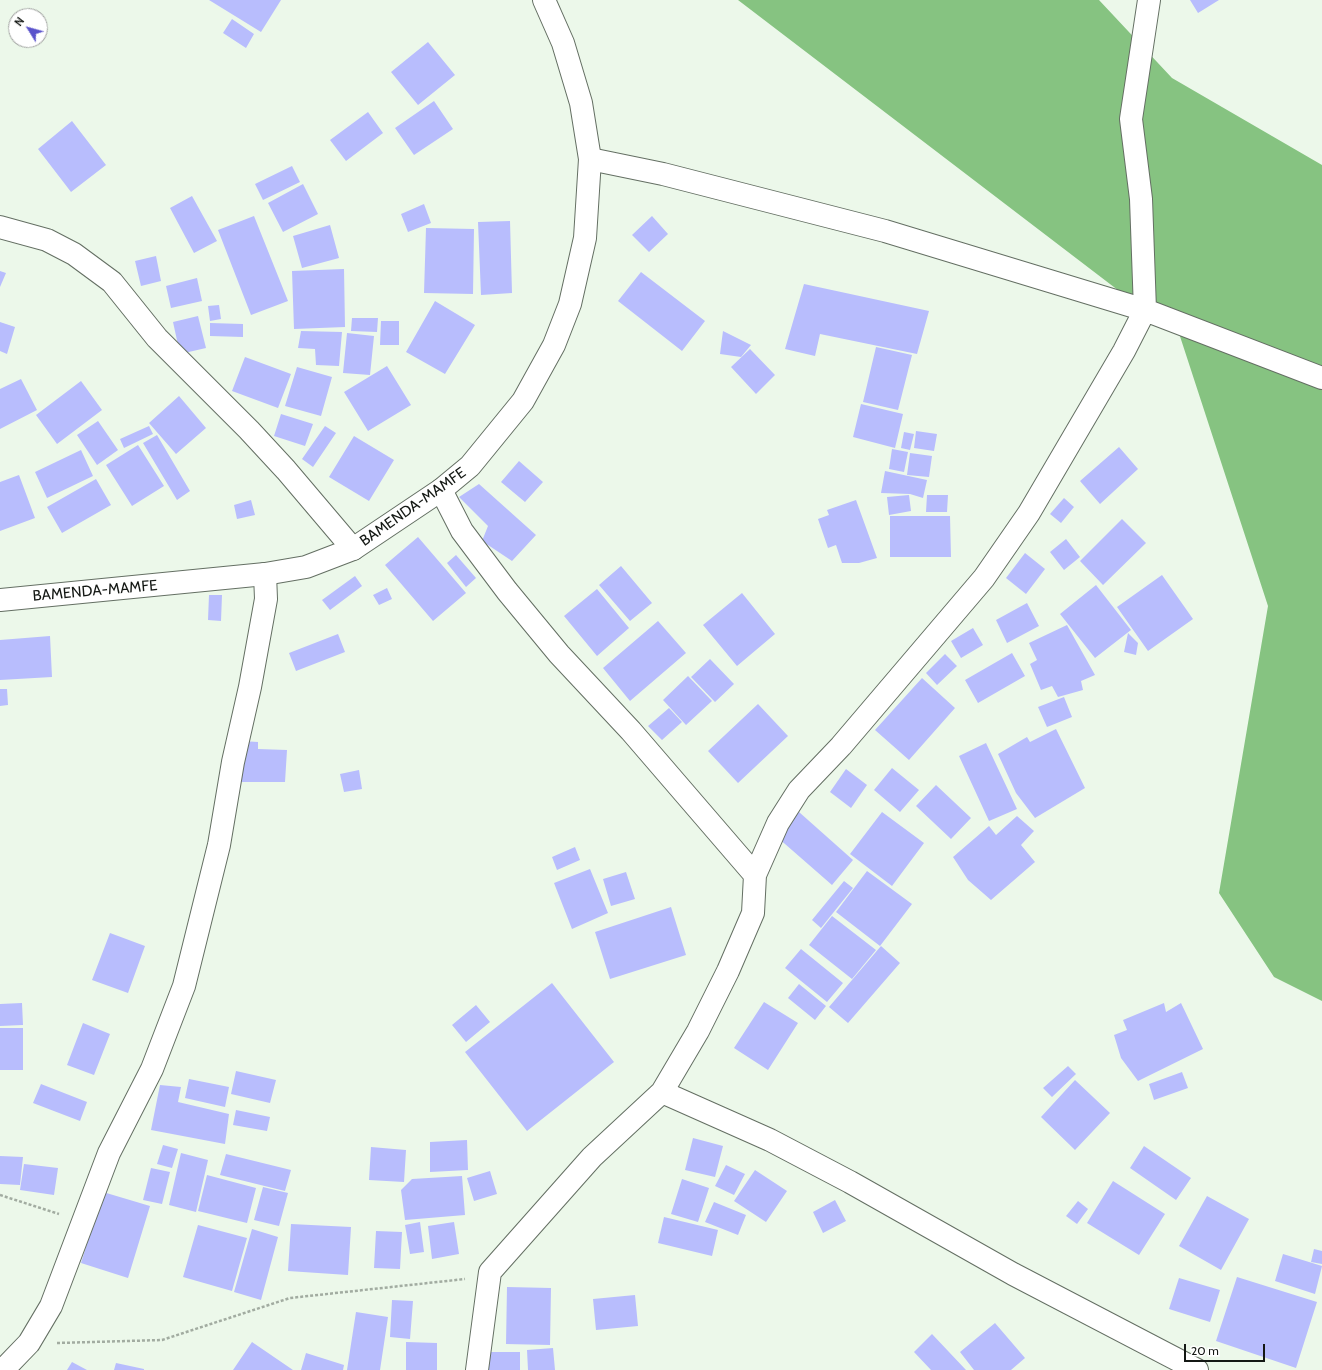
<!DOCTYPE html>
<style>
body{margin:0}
#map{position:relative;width:1322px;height:1370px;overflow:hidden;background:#ecf8ea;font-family:Cabin,sans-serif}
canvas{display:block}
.north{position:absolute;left:8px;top:8px;width:40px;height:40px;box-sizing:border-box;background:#fff;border:1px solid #a1a3a1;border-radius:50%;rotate:307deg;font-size:11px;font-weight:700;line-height:16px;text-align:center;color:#141814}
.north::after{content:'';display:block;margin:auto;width:14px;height:18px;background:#5a53cb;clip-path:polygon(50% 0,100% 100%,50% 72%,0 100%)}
.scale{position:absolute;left:1184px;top:1344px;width:81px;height:18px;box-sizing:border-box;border:2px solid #141814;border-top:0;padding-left:5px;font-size:12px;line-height:14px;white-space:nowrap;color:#141814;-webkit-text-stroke:3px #fff;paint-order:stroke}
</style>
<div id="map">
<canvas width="1322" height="1370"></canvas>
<div class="north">N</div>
<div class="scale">20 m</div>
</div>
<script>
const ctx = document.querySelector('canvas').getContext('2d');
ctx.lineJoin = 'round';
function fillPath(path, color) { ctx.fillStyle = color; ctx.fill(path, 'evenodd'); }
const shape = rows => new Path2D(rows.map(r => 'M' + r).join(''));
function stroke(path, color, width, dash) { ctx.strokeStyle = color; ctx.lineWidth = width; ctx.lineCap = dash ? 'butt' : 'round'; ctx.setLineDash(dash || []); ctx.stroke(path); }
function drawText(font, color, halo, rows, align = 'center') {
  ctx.font = font + ' Cabin,sans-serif'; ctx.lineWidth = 3; ctx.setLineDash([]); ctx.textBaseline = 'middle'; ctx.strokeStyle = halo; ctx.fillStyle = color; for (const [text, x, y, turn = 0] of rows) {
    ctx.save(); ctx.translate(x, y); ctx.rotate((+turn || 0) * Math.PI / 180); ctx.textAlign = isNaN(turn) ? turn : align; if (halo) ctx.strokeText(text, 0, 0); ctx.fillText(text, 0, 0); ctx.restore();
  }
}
fillPath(shape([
 [738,0,1099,0,1172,78,1322,165,1322,1001,1274,977,1219,893,1268,606,1175,321,1144,310]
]), '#86c381');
fillPath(shape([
 [209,0,281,0,261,32],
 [1190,0,1219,0,1198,13],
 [232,19,254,34,246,48,223,33],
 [428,42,455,75,418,105,391,72],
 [434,101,453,129,414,155,395,128],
 [368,112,383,133,346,161,330,140],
 [72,121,106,165,71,192,38,149],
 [292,166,300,182,263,200,255,184],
 [303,184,318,214,283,232,268,203],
 [192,196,217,241,194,253,170,208],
 [424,204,431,223,408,232,401,214],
 [254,216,288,301,251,315,218,230],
 [652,216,668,234,649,252,632,235],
 [510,221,512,293,481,295,478,222],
 [330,225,339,258,302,268,293,236],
 [426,228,474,229,473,294,424,293],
 [156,256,161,281,141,286,135,261],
 [344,269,345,327,294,329,292,271],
 [0,271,6,273,0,287],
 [641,272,705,321,682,351,618,301],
 [197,278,202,301,171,308,166,286],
 [804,284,929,311,917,354,820,334,815,356,785,349],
 [435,301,475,325,445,374,406,352],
 [219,305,221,319,210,321,208,306],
 [198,316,206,348,180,354,173,322],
 [352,318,378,318,377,332,351,331],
 [381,321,399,321,399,345,380,345],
 [0,322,15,327,7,354,0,351],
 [210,323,243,324,243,337,210,336],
 [301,331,342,332,339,366,316,365,315,349,298,348],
 [723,331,751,345,741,357,720,354],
 [347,333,374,336,370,375,343,373],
 [876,347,912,355,898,410,863,402],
 [750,349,775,375,756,394,731,367],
 [245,357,291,374,278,408,232,391],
 [387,366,411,405,368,431,344,392],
 [297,367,332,377,321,416,285,406],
 [21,379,37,410,0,429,0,389],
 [81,381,102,410,57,444,36,415],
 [179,396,206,428,176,454,149,423],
 [861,404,903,414,895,448,853,437],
 [281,414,313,424,305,446,274,436],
 [98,421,118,450,97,465,77,435],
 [149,426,153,434,124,448,120,439],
 [325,426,336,433,313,467,302,459],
 [916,431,937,434,934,451,914,448],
 [904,432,914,434,910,450,901,448],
 [157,435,190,491,177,500,143,443],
 [354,436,394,460,369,501,329,477],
 [138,445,164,486,132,506,106,465],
 [1119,447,1138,469,1100,504,1080,481],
 [892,449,908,452,904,472,889,469],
 [81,450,93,476,47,498,35,472],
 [910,453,932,456,929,477,907,475],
 [519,461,543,482,525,502,501,482],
 [885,471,927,480,923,498,910,494,881,493],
 [19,475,35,518,0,531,0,482],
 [96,479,111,505,62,533,47,507],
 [479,484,536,535,512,561,482,541,488,526,459,497],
 [909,495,911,511,889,515,887,497],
 [927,495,948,495,947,512,926,512],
 [1064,498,1074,507,1061,523,1050,514],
 [251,500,255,515,237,519,234,505],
 [856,500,877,558,859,563,842,563,836,545,828,548,818,519,829,515,827,510],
 [890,516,950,516,951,557,890,557],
 [1122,519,1146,543,1103,585,1080,561],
 [418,537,466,593,433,621,385,565],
 [1066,539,1080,557,1064,570,1050,552],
 [1025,553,1045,569,1026,594,1006,578],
 [456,555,476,578,466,587,447,563],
 [621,566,652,603,630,621,599,585],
 [1162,575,1193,619,1148,651,1117,607],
 [355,576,362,586,330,610,322,600],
 [1096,585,1131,630,1095,658,1060,614],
 [387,588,392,599,379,605,373,595],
 [597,589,629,628,597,656,564,616],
 [742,593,775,634,737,666,703,625],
 [209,595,222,595,221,621,208,620],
 [1027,603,1039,626,1007,643,996,620],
 [658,621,686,653,630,701,603,668],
 [1067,625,1095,675,1081,681,1083,690,1058,697,1052,686,1041,690,1030,664,1037,660,1029,643],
 [973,628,983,645,961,658,951,641],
 [1128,633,1138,643,1136,655,1124,652],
 [338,634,345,652,296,671,289,653],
 [50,636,52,677,0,680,0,640],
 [1012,653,1025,676,978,703,965,680],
 [945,654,957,666,937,685,926,673],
 [710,659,734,684,715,702,691,677],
 [688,676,712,701,686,725,663,700],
 [922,678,955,708,909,760,875,730],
 [0,689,7,689,8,705,0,706],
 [1064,697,1072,717,1047,727,1038,707],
 [758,704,788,736,738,783,708,751],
 [669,708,682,722,662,740,648,726],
 [1056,729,1085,788,1035,818,1016,793,998,754,1027,737,1030,742],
 [242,741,258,742,258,749,287,750,285,782,238,782],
 [986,743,1017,809,989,821,959,756],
 [892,768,919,790,900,812,874,790],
 [846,769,867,785,851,808,830,792],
 [359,770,362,789,344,792,340,774],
 [936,785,971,818,951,839,916,806],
 [799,812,853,860,832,885,777,837],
 [882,812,924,843,892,886,850,854],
 [1017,816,1034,831,1021,845,1035,862,991,900,968,880,953,857,989,826,996,835],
 [575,847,580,860,557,870,552,857],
 [590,869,608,913,572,929,554,883],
 [867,871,912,904,880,946,836,912],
 [626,872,635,899,611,906,603,879],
 [844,881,853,888,821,928,812,920],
 [671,907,686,955,610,979,595,932],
 [832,916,876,950,852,979,809,945],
 [110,933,145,946,128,993,92,980],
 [881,946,900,963,848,1023,829,1007],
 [801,949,843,983,827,1002,785,968],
 [552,983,614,1062,527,1131,465,1052],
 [799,984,826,1006,815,1020,788,998],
 [764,1002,798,1023,768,1070,734,1048],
 [22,1003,23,1025,0,1026,0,1004],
 [1164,1003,1166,1012,1181,1003,1203,1049,1138,1081,1121,1058,1114,1035,1127,1030,1123,1020],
 [476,1005,490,1022,466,1042,452,1025],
 [83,1023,110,1034,94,1075,67,1065],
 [0,1028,23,1028,23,1070,0,1070],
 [1068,1066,1076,1074,1052,1097,1043,1088],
 [236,1071,276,1080,270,1103,231,1094],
 [1182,1072,1188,1088,1154,1100,1149,1084],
 [189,1079,229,1087,225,1107,185,1098],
 [1075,1080,1110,1113,1075,1150,1041,1117],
 [41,1084,87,1102,80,1121,33,1103],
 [160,1085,181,1087,178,1102,229,1114,225,1144,151,1130],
 [236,1110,270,1117,267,1131,233,1125],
 [693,1138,723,1146,715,1177,685,1170],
 [467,1140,468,1170,430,1172,430,1142],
 [163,1145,178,1149,172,1168,157,1164],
 [1144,1146,1191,1178,1176,1200,1130,1168],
 [371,1147,406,1150,404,1182,369,1180],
 [181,1153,208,1160,196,1212,169,1205],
 [226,1154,291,1170,285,1191,220,1175],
 [0,1156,23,1157,20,1185,0,1184],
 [24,1164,58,1168,54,1195,20,1190],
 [726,1165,745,1174,734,1195,715,1186],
 [151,1168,170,1172,162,1204,143,1200],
 [755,1170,787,1191,766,1222,734,1201],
 [490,1171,497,1194,474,1201,467,1178],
 [207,1175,256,1188,247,1223,198,1211],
 [462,1176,465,1215,405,1220,401,1190,412,1179],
 [682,1179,709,1188,698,1222,671,1214],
 [1113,1181,1165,1214,1139,1255,1087,1223],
 [263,1187,288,1193,279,1226,254,1220],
 [103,1192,150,1206,128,1278,81,1263],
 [1207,1196,1249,1219,1221,1270,1179,1246],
 [835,1200,846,1221,823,1233,813,1212],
 [1078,1201,1088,1209,1077,1224,1066,1216],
 [714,1202,746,1215,738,1235,705,1222],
 [664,1217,718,1230,712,1256,658,1243],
 [420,1222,424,1252,410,1254,405,1225],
 [454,1222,459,1254,432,1259,428,1226],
 [291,1224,351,1227,348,1275,288,1271],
 [198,1225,247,1238,232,1291,183,1277],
 [252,1229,278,1237,261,1300,234,1292],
 [376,1231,402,1232,400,1269,374,1268],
 [1314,1249,1322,1251,1322,1264,1311,1262],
 [1283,1254,1322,1266,1315,1294,1275,1281],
 [1237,1277,1317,1302,1296,1368,1216,1341],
 [1179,1278,1220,1290,1210,1322,1169,1309],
 [507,1287,551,1288,550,1345,506,1344],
 [635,1295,638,1326,596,1330,593,1299],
 [392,1300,413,1301,410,1339,390,1337],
 [356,1312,388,1317,380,1370,347,1370],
 [995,1323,1025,1358,1011,1370,974,1370,960,1352],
 [932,1334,966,1370,931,1370,914,1352],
 [252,1342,293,1370,233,1370],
 [406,1342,437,1343,437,1370,406,1370],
 [553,1348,555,1370,528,1370,527,1350],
 [482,1352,520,1352,520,1370,482,1370],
 [306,1353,344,1365,343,1370,301,1370],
 [72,1362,87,1370,67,1370],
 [116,1363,144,1369,144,1370,114,1370]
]), '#b8bdfd');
const minor = shape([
 [590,159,663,174,885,231,1145,310,1322,378],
 [0,227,47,240,74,254,112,282,157,338,249,430,286,470,353,549],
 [441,490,462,531,507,591,559,654,631,731,755,875,753,913,728,971,698,1031,662,1092,592,1157,490,1272,477,1370],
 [755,875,778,823,799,790,841,746,984,578,1029,513,1124,351,1145,310,1141,199,1131,119,1149,0],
 [662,1092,770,1140,850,1182,1013,1274,1197,1370],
 [3,1370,29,1343,51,1306,109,1153,152,1069,184,986,219,845,233,762,250,687,266,599,265,574]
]);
const highway = shape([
 [0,600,265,574,306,567,353,549,441,490,470,466,523,401,554,345,570,304,585,238,590,159,581,103,563,43,544,0]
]);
stroke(minor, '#646f63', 24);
stroke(highway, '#646f63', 24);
stroke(shape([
 [0,1195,59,1214],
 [57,1343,162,1340,290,1298,465,1279]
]), '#a2aca1', 2.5, [3, 2]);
stroke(minor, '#fff', 22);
stroke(highway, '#fff', 22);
drawText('15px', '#141814', '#fff', [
 ["BAMENDA-MAMFE",413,507,-35],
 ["BAMENDA-MAMFE",95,591,-5]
]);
</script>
